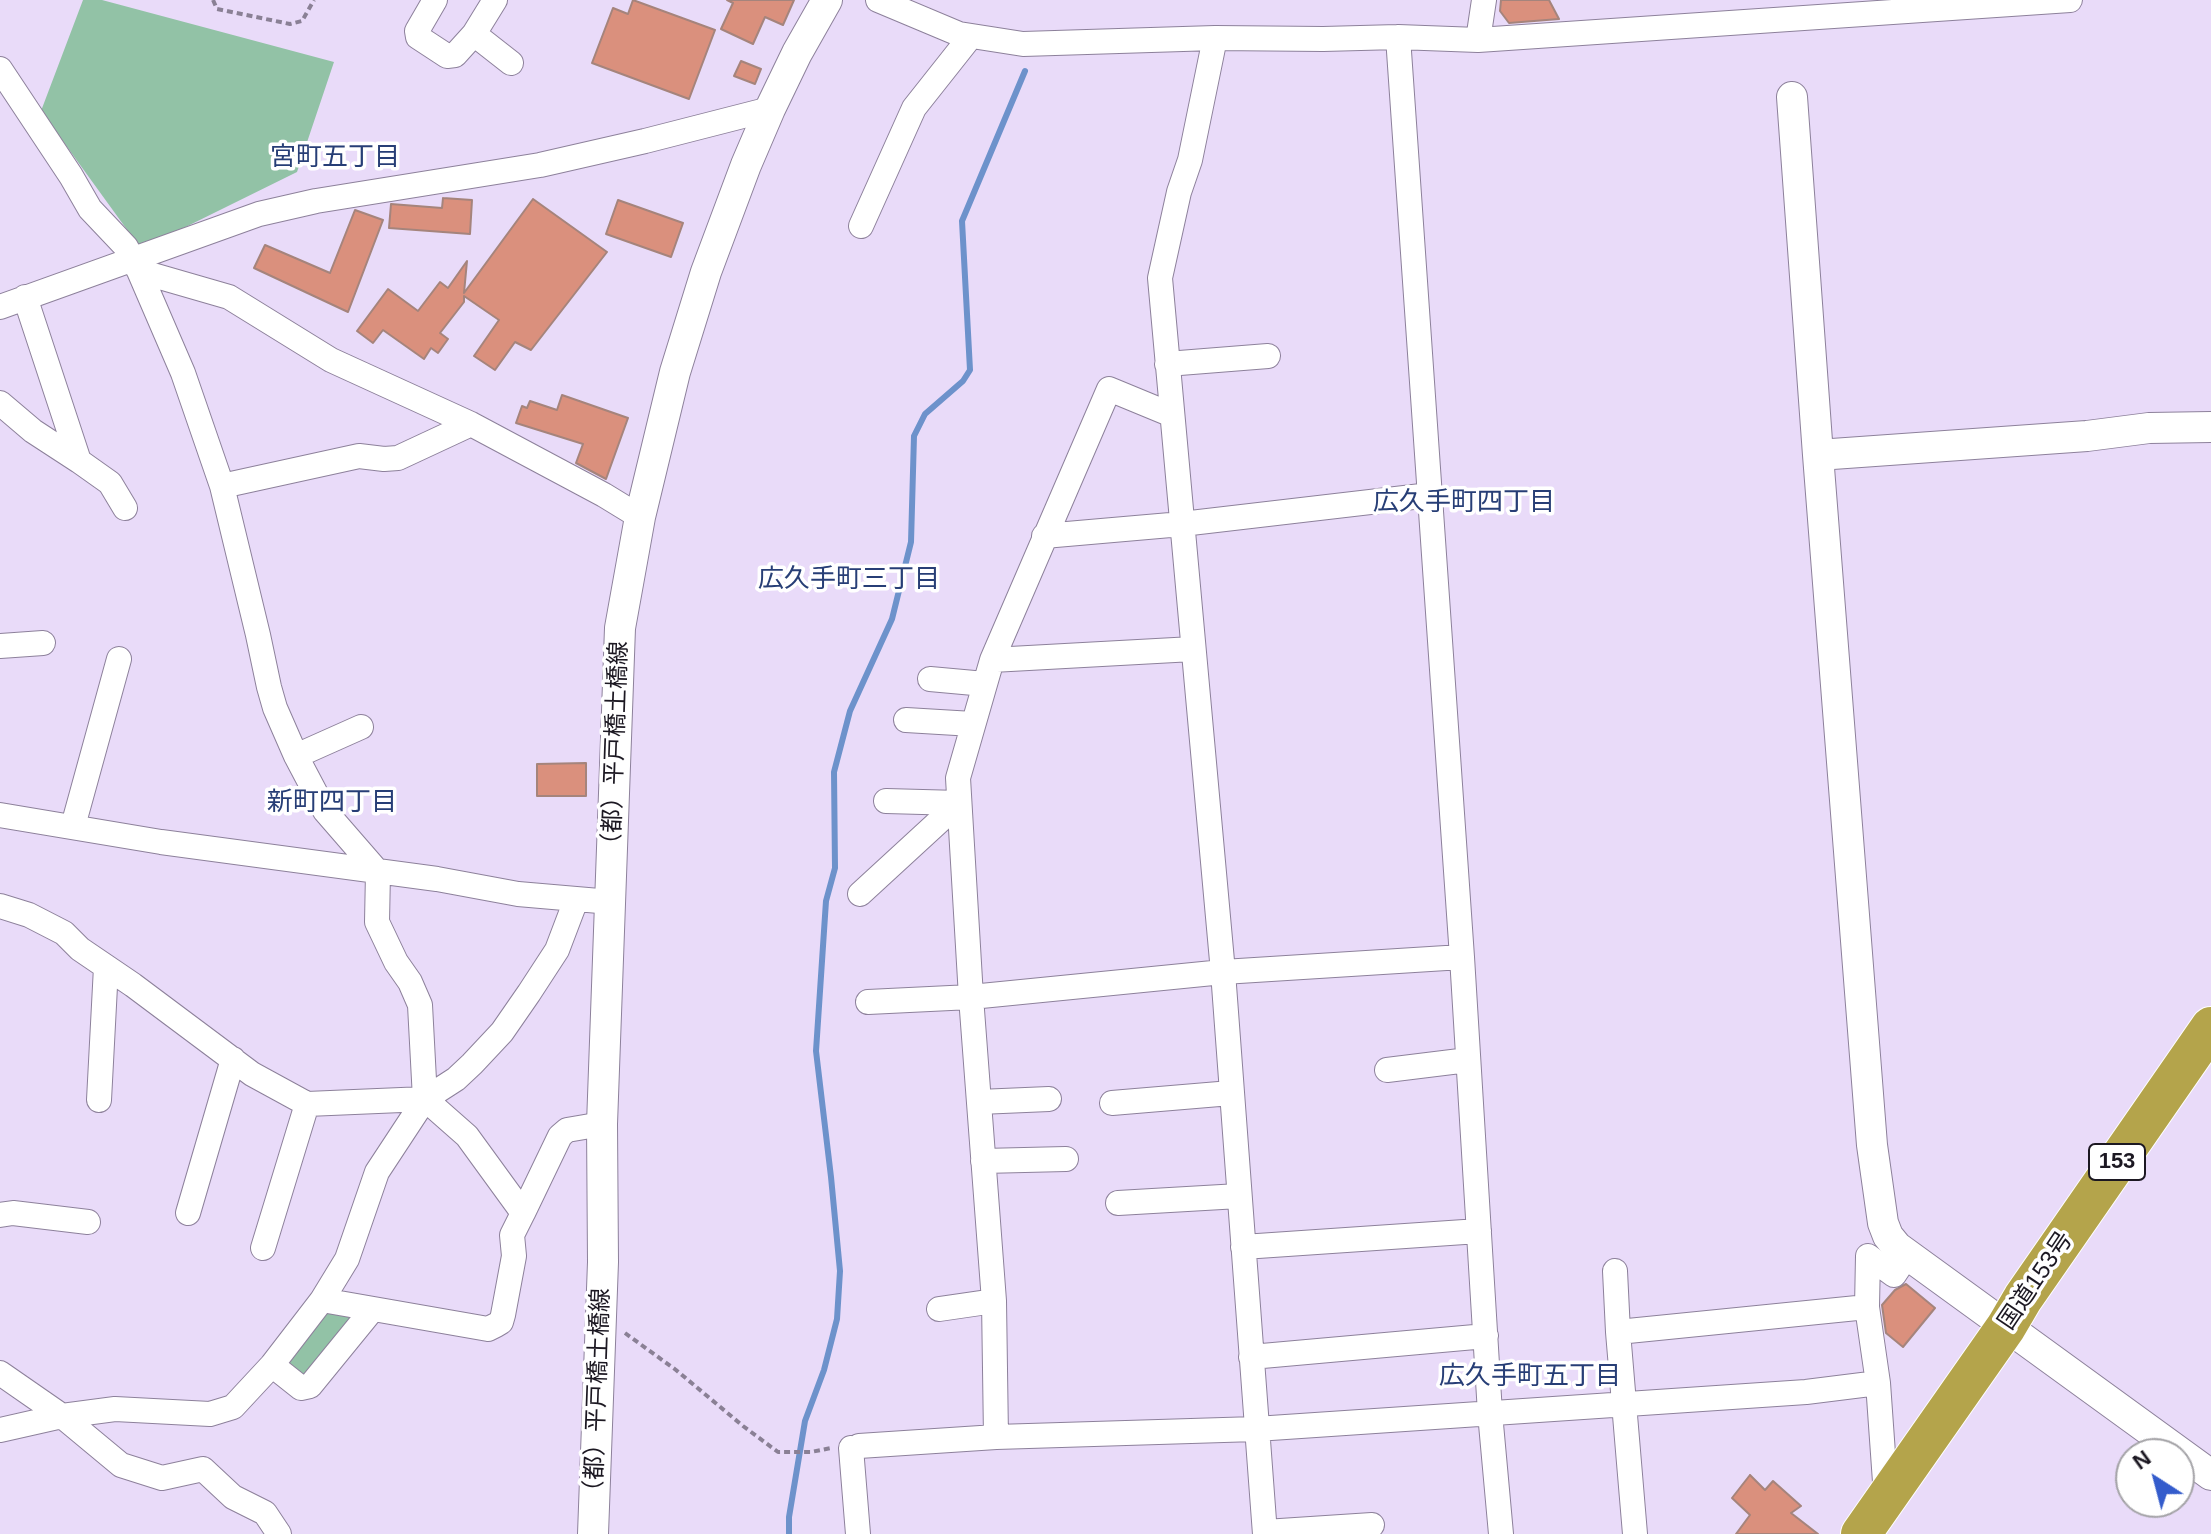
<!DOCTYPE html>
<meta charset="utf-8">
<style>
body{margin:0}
#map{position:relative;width:2211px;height:1534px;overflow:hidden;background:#e9dbf9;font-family:Helvetica,sans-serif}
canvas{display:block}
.north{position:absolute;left:2115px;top:1438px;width:80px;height:80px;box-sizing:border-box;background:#fff;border:2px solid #a4a3a7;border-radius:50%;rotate:324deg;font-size:22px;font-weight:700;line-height:32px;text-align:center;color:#1c1822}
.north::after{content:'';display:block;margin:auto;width:28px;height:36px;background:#345ccc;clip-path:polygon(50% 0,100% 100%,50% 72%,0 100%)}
</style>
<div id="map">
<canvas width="2211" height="1534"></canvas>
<div class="north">N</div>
</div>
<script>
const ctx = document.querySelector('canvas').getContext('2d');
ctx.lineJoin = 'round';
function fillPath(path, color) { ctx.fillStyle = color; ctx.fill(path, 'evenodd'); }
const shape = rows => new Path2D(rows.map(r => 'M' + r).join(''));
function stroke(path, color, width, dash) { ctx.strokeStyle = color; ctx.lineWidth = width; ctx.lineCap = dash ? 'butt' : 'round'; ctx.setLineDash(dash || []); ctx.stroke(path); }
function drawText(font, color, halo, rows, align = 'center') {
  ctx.font = font + ' Helvetica,"Noto Sans JP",sans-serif'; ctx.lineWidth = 7; ctx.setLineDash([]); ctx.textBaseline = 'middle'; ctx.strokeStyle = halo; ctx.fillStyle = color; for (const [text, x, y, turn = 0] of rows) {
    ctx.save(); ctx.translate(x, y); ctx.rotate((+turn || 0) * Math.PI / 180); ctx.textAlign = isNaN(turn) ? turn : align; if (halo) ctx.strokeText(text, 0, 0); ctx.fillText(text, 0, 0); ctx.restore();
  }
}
fillPath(shape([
 [83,0,102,0,334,62,297,172,141,249,41,111],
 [322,1300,372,1310,310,1386,272,1365]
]), '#92c2a6');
stroke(shape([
 [789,1534,789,1517,805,1421,824,1370,837,1319,840,1271,831,1177,816,1051,826,901,835,868,834,772,850,711,892,619,911,542,914,436,925,414,963,381,970,370,962,221,1025,71]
]), '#6d92cb', 6);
const building = shape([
 [633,0,715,30,689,99,592,63,613,8,628,14,633,0],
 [727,0,794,0,783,25,765,17,753,44,721,29,733,3,727,0],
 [1501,0,1549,0,1559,19,1509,23,1500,11,1501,0],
 [741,61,761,69,755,84,734,76,741,61],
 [443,198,472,200,470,234,389,228,391,204,442,208,443,198],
 [533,199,607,252,531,350,515,342,495,370,474,356,499,320,464,296,464,302,440,333,448,339,438,353,431,348,424,359,383,330,373,343,357,331,388,289,418,311,440,282,448,288,467,261,464,293,533,199],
 [618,200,683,223,671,257,606,234,618,200],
 [355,210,383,220,348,312,254,268,265,245,330,273,355,210],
 [562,395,628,418,606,479,576,463,583,444,516,423,522,406,527,408,530,401,557,410,562,395],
 [586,763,586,796,537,796,537,764,586,763],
 [1906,1284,1935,1308,1903,1347,1886,1333,1882,1305,1895,1290,1906,1284],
 [1750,1475,1765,1490,1773,1481,1801,1506,1791,1513,1818,1534,1736,1534,1750,1515,1732,1498,1750,1475]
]);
fillPath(building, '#da907d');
stroke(building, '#a5847c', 2);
const minor = shape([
 [435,0,417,31,418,37,447,56,455,55,474,34,495,0],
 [878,0,959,34,1023,44,1215,38,1323,39,1398,37,1478,40,2070,0],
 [474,34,511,63],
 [1398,37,1462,957,1490,1413,1501,1534],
 [1215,38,1190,160,1179,192,1160,278,1223,972,1265,1534],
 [1478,40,1484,0],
 [0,69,71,176,90,209,126,247,139,271,183,373,222,486,258,635,269,687,275,708,296,756,325,811,378,872,377,922,396,962,410,982,420,1005,425,1099,467,1136,523,1213,560,1136,567,1130,602,1124],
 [861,226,914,108,971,36],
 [139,271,229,297,331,360,471,424,604,495,640,517],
 [0,307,259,214,316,201,540,165,645,141,770,109],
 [1167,364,1268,356],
 [0,403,33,431,79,461,25,297],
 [79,461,110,483,125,508],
 [222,486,359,456,384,459,398,458,471,424],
 [1044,536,1182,524,1430,495],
 [0,646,43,643],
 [1193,649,992,660,958,778,971,997,1223,972,1462,957],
 [992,660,1109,389,1172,415],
 [930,679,985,684],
 [906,720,973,724],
 [296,756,361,727],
 [886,801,959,803],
 [0,815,161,842,437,879,518,894,611,902],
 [73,826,119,659],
 [860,894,959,803],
 [0,906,29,915,64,933,80,949,133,985,252,1074,307,1104,425,1099],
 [868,1002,971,997,994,1301,996,1437],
 [1387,1070,1468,1060],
 [99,1100,106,967],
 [979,1102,1049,1099],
 [1112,1103,1231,1093],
 [983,1161,1066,1159],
 [1118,1203,1239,1196],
 [188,1213,233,1059],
 [0,1215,13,1213,88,1222],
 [1243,1247,1479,1231],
 [263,1248,307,1104],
 [1615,1271,1618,1332,1635,1534],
 [322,1300,488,1329,496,1325,501,1322,503,1315,514,1256,512,1235,523,1213],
 [939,1309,994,1301],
 [1618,1332,1867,1307],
 [1251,1357,1486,1336],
 [272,1365,301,1388,310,1386,372,1310],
 [0,1373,62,1416,121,1465,162,1478,203,1469,233,1497,265,1513,279,1534],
 [1878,1383,1867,1307,1868,1256,1894,1275,1908,1254],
 [0,1430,62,1416,115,1409,210,1414,233,1407,272,1365,322,1300,347,1259,377,1172,425,1099,456,1079,472,1064,502,1032,529,993,557,950,576,900],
 [859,1446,996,1437,1256,1429,1806,1392,1878,1383,1886,1496],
 [851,1448,858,1534],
 [1265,1532,1372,1525]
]);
const tertiary = shape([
 [1792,97,1818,455,1872,1145,1883,1223,1888,1236,1897,1247,2211,1475],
 [1818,455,2087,436,2149,428,2211,427],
 [593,1534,603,1262,602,1124,620,628,640,517,675,372,706,272,746,165,770,109,797,53,827,0]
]);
const trunk = shape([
 [1861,1534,2006,1327,2023,1298,2211,1027]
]);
stroke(minor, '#8d819b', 26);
stroke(tertiary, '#8d819b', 32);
stroke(trunk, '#fff', 42);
stroke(shape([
 [213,0,217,9,290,24,302,21,314,0],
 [625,1333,676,1370,743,1426,778,1452,811,1452,831,1448]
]), '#8a8095', 4, [6, 4]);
stroke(minor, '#fff', 24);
stroke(tertiary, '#fff', 30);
stroke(trunk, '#b4a44b', 40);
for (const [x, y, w] of [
 [2117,1162,56]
]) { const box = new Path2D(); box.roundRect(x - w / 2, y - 18, w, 36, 6); ctx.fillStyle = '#fff'; ctx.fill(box); stroke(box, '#1c1822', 2); }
drawText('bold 22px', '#1c1822', null, [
 ["153",2117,1162]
]);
drawText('24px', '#1c1822', '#fff', [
 ["（都）平戸橋土橋線",616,749,-88],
 ["国道153号",2036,1281,-56],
 ["（都）平戸橋土橋線",598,1396,-88]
]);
drawText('26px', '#273e76', '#fff', [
 ["宮町五丁目",335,158],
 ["広久手町四丁目",1464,503],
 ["広久手町三丁目",849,580],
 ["新町四丁目",332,803],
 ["広久手町五丁目",1530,1377]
]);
</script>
